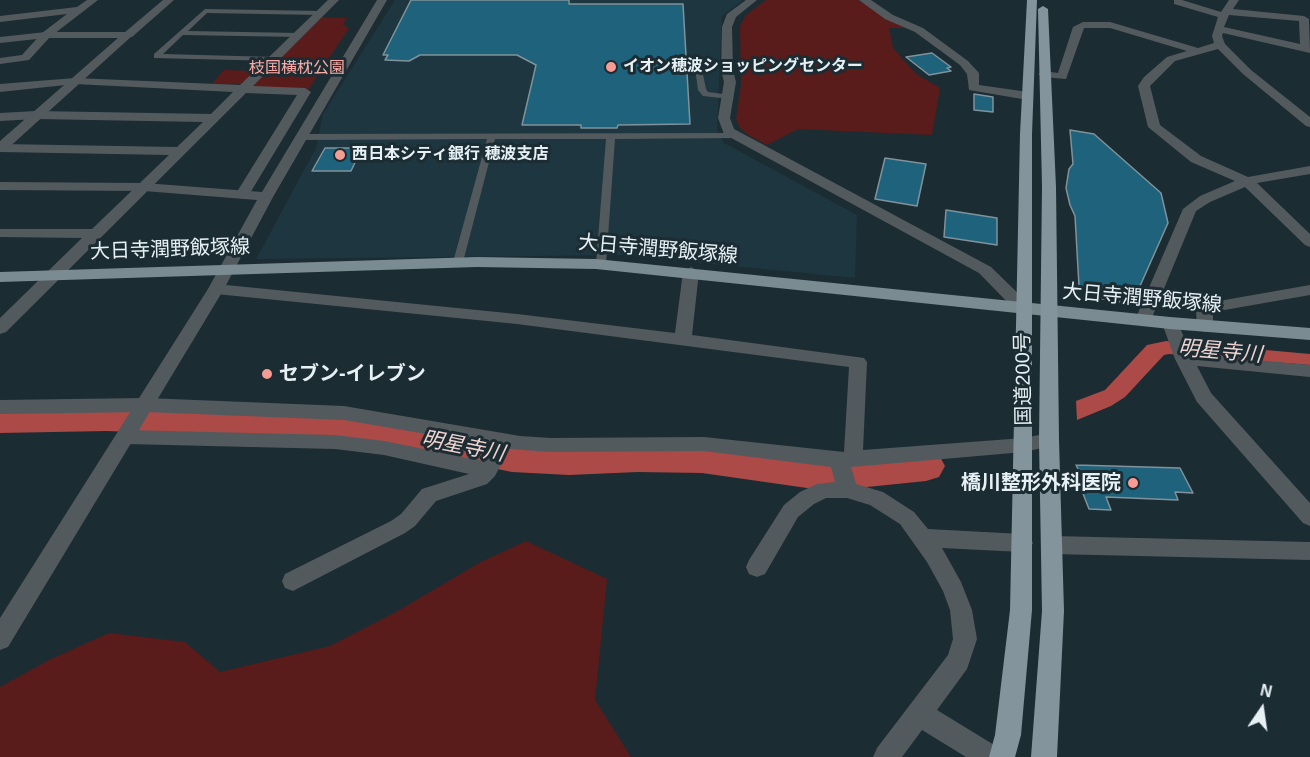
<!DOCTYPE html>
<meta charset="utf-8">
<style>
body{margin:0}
#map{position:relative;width:1310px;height:757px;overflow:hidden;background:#1c2c33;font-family:Arial,sans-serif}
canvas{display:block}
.north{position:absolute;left:1232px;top:679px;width:60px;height:60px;-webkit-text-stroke:4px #1c2c33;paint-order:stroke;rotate:13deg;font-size:16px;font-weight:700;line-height:24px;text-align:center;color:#e6f0f5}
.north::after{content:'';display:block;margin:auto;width:21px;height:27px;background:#e6f0f5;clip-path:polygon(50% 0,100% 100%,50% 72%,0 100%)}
</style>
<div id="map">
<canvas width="1310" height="757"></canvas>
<div class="north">N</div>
</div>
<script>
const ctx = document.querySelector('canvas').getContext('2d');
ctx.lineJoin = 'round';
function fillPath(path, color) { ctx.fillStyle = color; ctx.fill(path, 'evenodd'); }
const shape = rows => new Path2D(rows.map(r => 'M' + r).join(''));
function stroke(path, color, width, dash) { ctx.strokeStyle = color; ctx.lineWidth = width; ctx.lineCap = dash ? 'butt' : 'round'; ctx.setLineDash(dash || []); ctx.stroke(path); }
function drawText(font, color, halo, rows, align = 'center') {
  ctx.font = font + ' Arial,"Noto Sans JP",sans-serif'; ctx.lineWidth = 6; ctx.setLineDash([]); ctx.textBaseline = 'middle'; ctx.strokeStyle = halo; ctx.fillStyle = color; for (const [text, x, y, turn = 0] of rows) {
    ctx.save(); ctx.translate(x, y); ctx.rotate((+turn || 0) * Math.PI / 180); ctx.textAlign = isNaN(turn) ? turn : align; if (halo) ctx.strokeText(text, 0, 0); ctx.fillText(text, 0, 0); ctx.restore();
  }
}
fillPath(shape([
 [395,0,743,0,722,16,717,130,724,143,857,215,855,278,621,255,256,259,316,148,323,114]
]), '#1e3640');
fillPath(shape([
 [766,0,858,0,906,28,889,28,893,48,916,74,940,88,932,135,798,129,767,145,750,136,740,128,736,119,741,85,740,26,746,15],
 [322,17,347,18,343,25,349,28,308,90,256,89,251,86],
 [224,70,256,71,241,84,211,85],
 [526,541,607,579,595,700,631,757,0,757,0,687,49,660,109,633,185,642,220,672,330,646,396,612,481,562]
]), '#5a1b1b');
fillPath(shape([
 [1166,341,1310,354,1310,365,1169,354,1164,355,1125,397,1111,406,1077,420,1076,401,1105,390,1147,345]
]), '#ab4a47');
fillPath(shape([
 [107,405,311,411,380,417,512,442,569,445,638,442,702,443,828,461,926,451,939,455,945,466,939,477,926,481,828,491,702,473,638,472,569,475,512,472,380,445,311,439,107,431,0,433,0,407,107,405]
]), '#ab4a47');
const building = shape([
 [411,0,569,0,569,4,683,4,690,124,618,125,617,128,581,128,581,125,522,125,536,65,517,55,420,55,409,61,385,60,388,55,383,55,411,0],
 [932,53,951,67,947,68,951,71,929,75,906,57,932,53],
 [974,94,993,97,993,112,974,110,974,94],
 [1070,130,1094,134,1161,193,1168,223,1132,304,1097,298,1085,292,1079,286,1075,216,1070,205,1066,188,1069,169,1073,164,1070,130],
 [325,148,362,148,351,171,312,171,325,148],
 [885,158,926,164,917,206,875,199,885,158],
 [946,210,997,218,997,245,944,237,946,210],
 [1076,465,1180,468,1193,493,1175,492,1178,500,1106,497,1111,510,1089,509,1075,473,1080,473,1076,465]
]);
fillPath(building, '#1f627b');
stroke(building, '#80929b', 1.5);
fillPath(shape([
 [205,9,321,11,324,13,321,15,207,13,188,31,299,33,303,35,299,37,183,35,163,54,275,57,279,59,278,61,154,58,154,54,205,9],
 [695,68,702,70,706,89,708,92,730,95,730,99,703,96,698,90,695,68],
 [735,133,739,136,738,138,615,139,606,264,601,267,596,264,606,139,495,139,463,262,458,265,453,262,487,139,302,140,298,137,302,134,735,133]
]), '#535a5e');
fillPath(shape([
 [87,0,98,0,50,37,29,60,0,64,0,58,22,55,42,33,67,14,0,22,0,16,77,7,87,0],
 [163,0,174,0,132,37,124,37,124,33,163,0],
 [328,0,339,0,253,86,305,88,311,92,247,198,242,199,235,195,297,95,246,93,6,332,0,334,0,318,82,238,0,237,0,229,92,229,169,155,0,152,0,144,177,147,203,122,36,119,0,121,0,113,36,111,211,114,233,92,75,84,0,92,0,84,75,78,240,85,328,0],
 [746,0,757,0,736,17,732,27,733,70,736,82,730,118,734,129,991,267,1029,304,1031,308,1029,312,1017,312,979,273,724,134,718,118,724,82,721,70,722,27,727,14,746,0],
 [859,0,871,0,893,15,923,28,968,61,979,73,979,85,1028,92,1034,96,1028,100,969,90,967,74,960,65,915,32,885,19,859,0],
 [1174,0,1182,0,1221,12,1229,0,1239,0,1233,9,1304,16,1309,19,1310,53,1223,33,1222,36,1225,44,1251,70,1310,117,1310,127,1306,126,1243,74,1218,49,1175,61,1150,86,1160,125,1201,156,1248,177,1310,166,1310,174,1257,183,1310,234,1310,247,1305,245,1245,187,1210,202,1196,211,1151,320,1149,324,1143,326,1137,324,1135,320,1183,209,1200,196,1235,181,1191,162,1148,127,1138,86,1144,77,1167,57,1187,51,1110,28,1084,28,1066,79,1044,77,1038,74,1044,71,1058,73,1073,27,1083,22,1110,22,1198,48,1214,43,1212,36,1218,17,1174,4,1174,0],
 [1229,15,1299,21,1300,44,1224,27,1229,15],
 [691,267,699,272,692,335,864,358,867,362,863,450,1024,438,1049,433,1056,435,1059,440,1056,445,1024,452,851,467,856,484,883,492,914,512,928,529,1022,534,1030,537,1033,543,1030,549,1022,552,942,548,961,582,972,610,977,639,967,669,937,710,999,748,1003,757,966,757,922,730,902,757,873,757,877,748,948,655,953,639,950,610,943,591,927,562,900,524,870,505,847,498,826,498,814,504,798,517,765,574,757,577,749,574,746,567,749,560,784,505,800,492,817,484,835,482,831,467,704,451,551,452,509,449,495,476,487,484,436,501,415,526,405,533,293,591,285,588,282,581,285,574,391,521,401,514,422,489,469,474,384,455,335,449,126,444,119,442,116,437,119,432,126,430,335,435,384,441,483,461,491,445,344,420,146,412,0,414,0,400,146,398,344,406,520,436,551,438,704,437,844,452,849,367,517,324,216,294,208,289,216,284,517,314,675,333,683,272,691,267],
 [1310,285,1310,295,1213,312,1213,326,1211,330,1205,332,1199,330,1197,326,1196,311,1202,304,1310,285],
 [1170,317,1176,319,1178,323,1191,354,1310,365,1310,377,1197,366,1211,393,1310,503,1310,526,1303,523,1197,402,1175,359,1162,323,1164,319,1170,317],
 [1053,536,1310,542,1310,560,1053,554,1045,551,1042,545,1045,539,1053,536]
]), '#535a5e');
fillPath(shape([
 [377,0,387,0,273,197,224,289,8,647,0,650,0,618,208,289,257,200,144,191,0,190,0,182,144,183,262,192,377,0],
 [46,32,128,32,133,35,5,151,0,152,0,141,118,38,46,38,0,43,0,37,46,32]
]), '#535a5e');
fillPath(shape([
 [477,257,596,259,1170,317,1310,328,1310,340,1170,329,596,269,477,267,0,282,0,272,477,257]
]), '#7b8b92');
fillPath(shape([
 [1027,0,1037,0,1032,134,1032,610,1021,735,1015,757,989,757,995,735,1010,610,1020,134,1027,0],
 [1043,6,1048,9,1056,187,1059,440,1064,611,1057,757,1031,757,1042,611,1039,440,1042,187,1038,9,1043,6]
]), '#83949c');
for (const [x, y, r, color] of [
 [611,67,6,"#f59c95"],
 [340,155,6,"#f59c95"],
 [267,374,6,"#f59c95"],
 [1133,483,6,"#f59c95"]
]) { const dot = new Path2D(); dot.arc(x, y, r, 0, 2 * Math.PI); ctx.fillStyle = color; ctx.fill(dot); stroke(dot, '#1c2c33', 2); }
drawText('bold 16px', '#e6f0f5', '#1c2c33', [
 ["イオン穂波ショッピングセンター",623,67],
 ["西日本シティ銀行 穂波支店",352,155]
], 'left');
drawText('16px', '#fcaca6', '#1c2c33', [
 ["枝国横枕公園",297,69]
]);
drawText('20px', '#e6f0f5', '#1c2c33', [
 ["大日寺潤野飯塚線",170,250,-2],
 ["大日寺潤野飯塚線",658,250,5],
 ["大日寺潤野飯塚線",1142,299,5],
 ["国道200号",1024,379,-91]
]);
drawText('bold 20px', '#e6f0f5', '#1c2c33', [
 ["セブン-イレブン",279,374],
 ["橋川整形外科医院",1121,483,"right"]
], 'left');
drawText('italic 21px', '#f0d4d1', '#1c2c33', [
 ["明星寺川",1220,352,5],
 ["明星寺川",463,447,11]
]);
</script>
